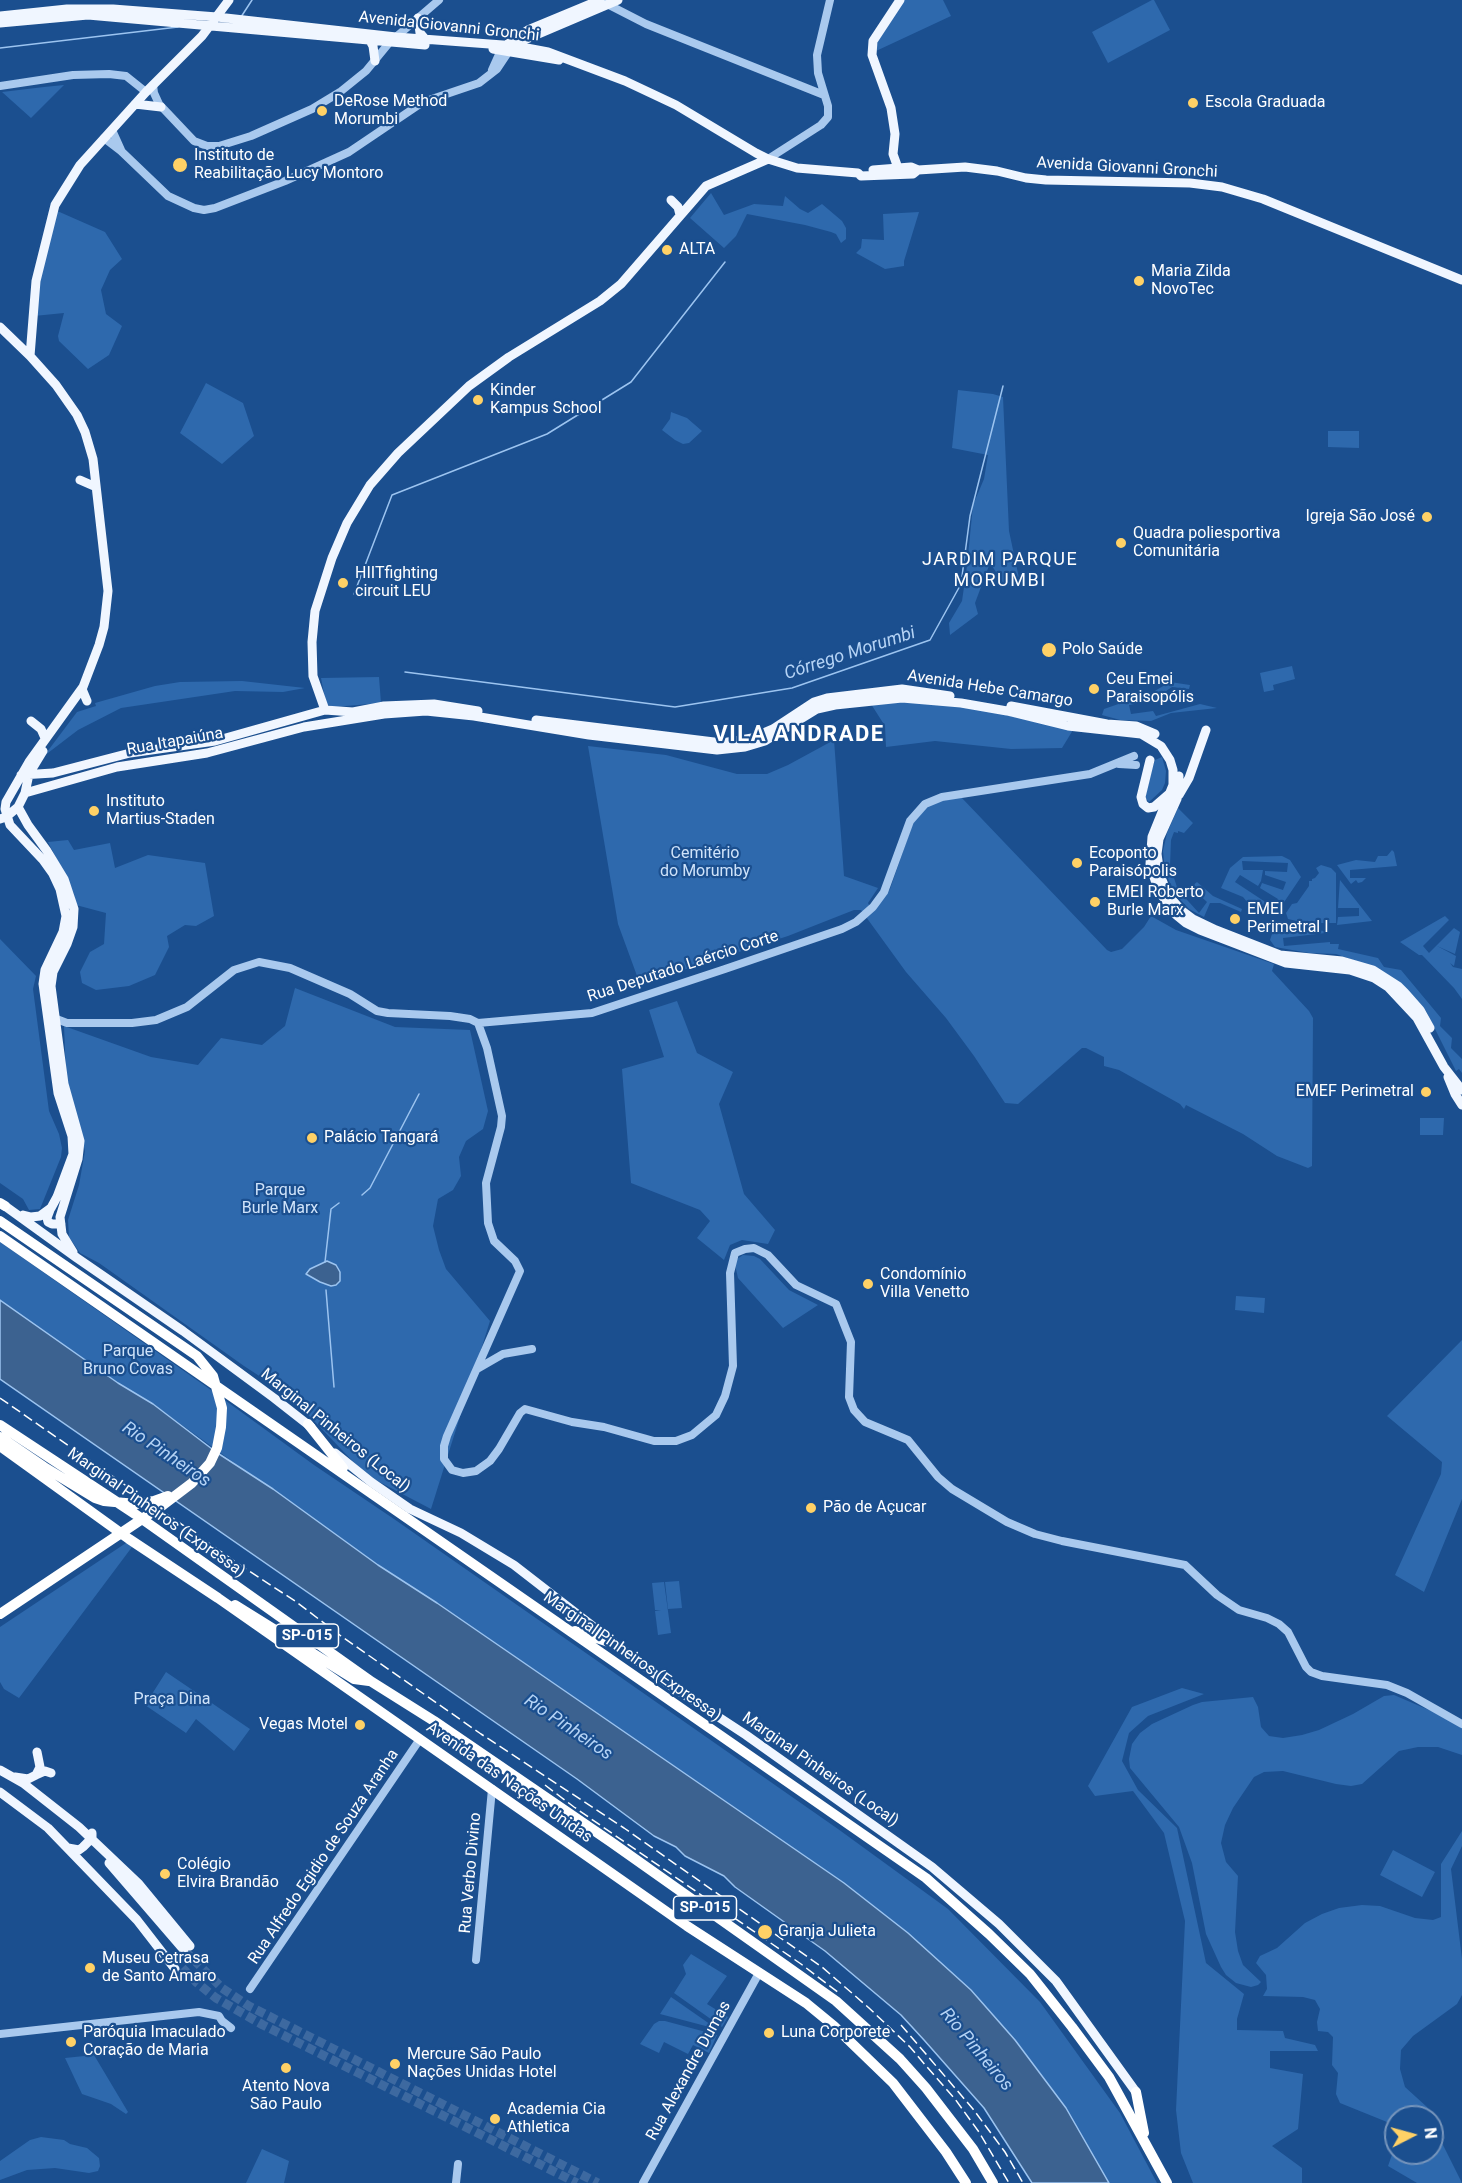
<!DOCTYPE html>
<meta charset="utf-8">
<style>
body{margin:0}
#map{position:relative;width:1462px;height:2183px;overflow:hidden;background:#1b4f8f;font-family:Roboto,sans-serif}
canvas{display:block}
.north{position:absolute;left:1384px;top:2105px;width:60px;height:60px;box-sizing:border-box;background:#1b4f8f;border:2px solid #7695bc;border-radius:50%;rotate:84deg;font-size:16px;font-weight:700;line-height:24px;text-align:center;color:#fff}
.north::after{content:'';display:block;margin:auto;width:21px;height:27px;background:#ffd166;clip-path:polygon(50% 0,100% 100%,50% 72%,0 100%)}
</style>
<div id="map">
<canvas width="1462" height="2183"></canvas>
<div class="north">N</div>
</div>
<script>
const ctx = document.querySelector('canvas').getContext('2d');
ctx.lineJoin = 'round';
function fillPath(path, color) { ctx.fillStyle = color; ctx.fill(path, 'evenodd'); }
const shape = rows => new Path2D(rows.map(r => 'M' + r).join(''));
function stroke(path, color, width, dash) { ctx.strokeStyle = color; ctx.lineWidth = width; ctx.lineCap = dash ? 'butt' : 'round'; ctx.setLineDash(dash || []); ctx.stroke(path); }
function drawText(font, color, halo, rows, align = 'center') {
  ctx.font = font + ' Roboto,sans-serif'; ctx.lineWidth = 4.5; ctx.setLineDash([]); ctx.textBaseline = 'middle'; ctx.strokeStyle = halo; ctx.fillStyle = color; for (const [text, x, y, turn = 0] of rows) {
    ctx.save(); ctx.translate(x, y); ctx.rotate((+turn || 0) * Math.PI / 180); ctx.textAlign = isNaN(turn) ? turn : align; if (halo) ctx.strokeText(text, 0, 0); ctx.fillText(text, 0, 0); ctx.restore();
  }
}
fillPath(shape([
 [902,0,943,0,951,16,876,51,878,39],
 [1152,0,1154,0,1170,30,1108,63,1092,32],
 [64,85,31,118,2,92,44,87],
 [711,193,724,215,754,204,783,206,785,196,800,209,808,213,822,204,842,221,846,228,846,239,841,243,836,234,831,232,805,225,747,214,736,236,724,248,690,218],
 [55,210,105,232,122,259,110,270,101,290,106,314,122,326,109,355,88,369,59,341,58,336,64,313,34,316,37,287],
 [919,212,904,261,904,266,885,269,856,253,861,248,862,239,884,240,883,214],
 [206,383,243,403,254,436,222,464,180,433],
 [958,390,993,394,1003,397,1009,531,1019,578,1006,587,990,563,975,603,978,614,950,635,949,623,962,601,967,566,973,505,984,479,988,455,952,448],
 [671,412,687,418,702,431,689,443,683,444,675,440,662,430,670,419],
 [1328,431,1359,431,1359,448,1328,447],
 [1292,666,1295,679,1273,685,1274,690,1264,692,1260,673],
 [379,677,381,703,334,707,326,704,321,678],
 [242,681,305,688,283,692,235,691,121,708,78,730,44,756,77,712,96,706,95,703,155,686,180,682],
 [1170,682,1190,685,1189,689,1172,687,1151,701,1129,705,1131,714,1153,711,1156,716,1200,704,1217,708,1171,713,1151,721,1120,720,1102,715,1104,709,1153,692],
 [890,696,897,696,1047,719,1073,730,1062,748,1011,749,935,741,886,747,885,726,871,704,889,697,822,705,809,710,765,738,744,745,712,747,572,731,446,709,395,709,438,707,563,728,721,746,740,744,767,736,814,706,831,702],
 [834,740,844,876,878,888,868,903,873,912,890,889,913,823,927,807,937,802,961,797,1107,950,1111,952,1122,949,1144,927,1151,916,1176,930,1274,964,1272,971,1309,1011,1313,1018,1312,1166,1308,1168,1277,1156,1243,1134,1186,1105,1184,1109,1180,1104,1119,1070,1104,1066,1104,1057,1086,1048,1082,1048,1018,1104,1005,1103,974,1056,946,1018,906,972,861,910,854,910,788,936,640,984,618,924,588,746,666,755,737,774,767,774,788,765],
 [1162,757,1166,771,1165,783,1162,790,1149,802,1145,798,1152,769,1155,760],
 [1178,808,1193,823,1184,833,1178,831,1178,833,1174,832,1171,840,1170,866,1178,890,1199,913,1207,902,1191,887,1197,882,1213,896,1242,909,1241,912,1220,903,1210,903,1204,917,1189,909,1174,893,1165,871,1163,851,1167,833],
 [68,840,74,850,110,843,115,868,148,855,205,863,214,916,196,926,185,925,167,936,169,947,155,975,129,986,96,990,82,983,80,972,90,952,104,944,106,913,76,905,74,894,48,842],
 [1392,850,1394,852,1397,866,1350,870,1350,878,1366,878,1362,882,1358,883,1356,880,1351,884,1337,865,1356,860,1375,862,1378,856,1387,856],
 [1282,856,1290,860,1301,877,1276,914,1273,914,1248,903,1243,897,1221,888,1230,868,1243,857],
 [1242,861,1288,863,1287,872,1265,871,1265,875,1286,882,1283,890,1262,883,1260,888,1278,899,1273,907,1235,882,1240,875,1258,886,1261,881,1263,870,1243,870],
 [1321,865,1331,868,1336,873,1336,923,1305,923,1288,919,1286,913,1292,904,1297,903,1309,886,1309,881,1312,881,1312,879,1315,878,1319,873,1316,868],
 [1340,879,1340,880,1372,921,1337,925,1338,917,1359,916,1359,908,1338,908],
 [1445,916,1449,920,1423,946,1429,953,1454,928,1460,932,1455,954,1437,946,1456,956,1454,966,1450,963,1453,967,1462,969,1462,999,1454,988,1422,955,1419,955,1400,942],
 [1279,925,1324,931,1325,933,1283,938,1284,946,1330,942,1330,944,1339,944,1338,949,1378,958,1384,967,1401,970,1441,1018,1440,1026,1452,1038,1451,1048,1462,1059,1462,1073,1459,1069,1456,1071,1426,1011,1376,968,1336,954,1309,953,1275,947,1270,940,1272,934],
 [0,939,36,976,33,989,49,1111,59,1134,62,1148,61,1157,40,1209,29,1210,23,1199,0,1183],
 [295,988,395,1027,470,1030,488,1111,483,1129,466,1141,459,1157,461,1176,453,1190,438,1199,433,1226,439,1250,446,1269,490,1321,431,1509,366,1475,290,1396,244,1366,99,1263,80,1253,69,1237,68,1220,79,1185,85,1151,66,1075,64,1026,151,1057,198,1065,221,1038,262,1045,285,1026],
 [677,1001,697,1053,733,1072,719,1104,744,1194,775,1230,768,1244,742,1240,730,1245,724,1260,697,1238,710,1221,700,1210,631,1183,622,1069,664,1057,649,1010],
 [1420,1118,1444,1118,1443,1135,1420,1135],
 [0,1242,211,1390,314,1465,394,1519,838,1829,948,1909,1040,2002,1120,2113,1157,2183,1109,2183,1066,2108,1015,2040,972,1990,844,1883,437,1603,378,1565,273,1489,251,1475,153,1404,118,1383,0,1300],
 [743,1255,754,1256,760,1259,789,1290,818,1305,783,1328,738,1278,735,1265,737,1259],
 [1236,1296,1265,1298,1264,1313,1235,1310],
 [1462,1340,1462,1499,1424,1592,1395,1575,1441,1474,1442,1462,1387,1416],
 [126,1543,132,1547,19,1698,4,1689,0,1682,0,1627],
 [679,1581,682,1608,668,1609,665,1582],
 [664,1582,671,1633,658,1635,655,1611,661,1610,655,1610,652,1583],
 [166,1672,250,1729,234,1751,196,1719,186,1733,145,1705],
 [1182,1688,1204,1694,1148,1716,1129,1733,1122,1761,1138,1790,1177,1828,1206,1963,1244,1994,1237,2019,1237,2030,1283,2031,1285,2038,1315,2045,1318,2051,1270,2051,1270,2068,1303,2074,1298,2129,1272,2146,1302,2168,1302,2183,1193,2183,1181,2153,1176,2110,1185,1921,1164,1833,1133,1791,1095,1796,1088,1786,1132,1707],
 [1394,1695,1443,1716,1462,1728,1462,1755,1438,1747,1418,1747,1399,1751,1362,1784,1351,1786,1336,1784,1283,1771,1264,1772,1254,1777,1233,1808,1225,1825,1221,1843,1226,1862,1238,1876,1235,1932,1238,1951,1243,1965,1261,1982,1258,1985,1251,1987,1236,1983,1226,1975,1221,1967,1206,1934,1192,1863,1179,1827,1130,1768,1129,1759,1132,1744,1140,1733,1152,1724,1193,1705,1202,1702,1253,1697,1258,1707,1261,1727,1269,1736,1283,1738,1302,1735,1319,1730,1353,1714,1384,1696],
 [1462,1831,1462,1846,1451,1869,1462,1959,1462,1995,1457,2004,1413,2036,1401,2050,1400,2069,1405,2087,1427,2107,1432,2117,1396,2117,1396,2130,1387,2122,1340,2103,1336,2094,1338,2073,1332,2065,1333,2037,1328,2032,1318,2031,1317,2022,1320,2009,1315,2000,1303,1997,1263,1996,1267,1989,1266,1975,1256,1963,1260,1956,1277,1948,1305,1923,1322,1914,1339,1908,1362,1905,1380,1906,1415,1918,1433,1920,1441,1917,1441,1864],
 [1393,1850,1435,1872,1422,1897,1380,1875],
 [691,1954,727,1976,707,2004,728,2017,722,2027,674,1993,686,1974,683,1965],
 [671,1997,717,2029,660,2014],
 [659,2021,665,2021,717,2035,709,2053,693,2045,688,2054,664,2042,659,2053,640,2044,654,2024],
 [94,2055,128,2112,126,2114,111,2104,82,2094,65,2058],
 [1432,2118,1441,2141,1462,2183,1417,2183,1388,2166,1394,2149,1396,2133,1396,2153,1432,2153],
 [41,2137,64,2140,70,2144,87,2148,99,2158,100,2166,98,2171,89,2173,55,2168,27,2170,0,2180,0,2161,30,2140],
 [262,2149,289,2161,284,2183,246,2183]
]), '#2e69ad');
const water = shape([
 [327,1261,336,1265,340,1272,340,1281,336,1285,331,1286,320,1282,306,1274,310,1269,327,1261],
 [0,1300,118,1383,153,1404,216,1452,273,1489,378,1565,437,1603,844,1883,908,1933,971,1990,1015,2040,1066,2108,1109,2183,1032,2183,984,2108,924,2040,901,2015,825,1951,735,1887,724,1876,685,1856,676,1847,654,1836,577,1779,0,1379,0,1300]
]);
fillPath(water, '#3c6290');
stroke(water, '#9cc4f0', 1.5);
stroke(shape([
 [241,17,252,0],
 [0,48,178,27],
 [354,594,392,495,547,434,631,382,725,262],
 [405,672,675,707,792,688,930,640,961,584,970,516,1003,386],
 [362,1195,370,1188,419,1094],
 [325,1262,331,1209,339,1203],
 [326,1290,334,1387]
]), '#9cc4f0', 1.5);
stroke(shape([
 [184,1950,222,1988,249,2006,598,2183],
 [173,1958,196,1982,216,1998,263,2025,577,2183]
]), '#3d69a0', 9, [9, 4.5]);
stroke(shape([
 [605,3,646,24,824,95],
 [492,70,501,50],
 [153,85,154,93,159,104,194,141,207,146,219,146,251,136,312,109,340,92,366,71,389,43,439,0],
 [0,86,73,75,109,74,126,76,146,92],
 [112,130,121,150],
 [104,138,121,151,168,196,194,208,204,210,215,208,285,181,349,152,423,102,479,83,497,69,509,51],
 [768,159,821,125,828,117,828,106,818,73,817,55,830,0],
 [1119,764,1136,765],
 [54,1018,67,1023,132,1023,156,1020,187,1007,234,970,259,962,290,968,350,994,377,1011,388,1013,450,1016,470,1019,478,1023,592,1013,725,969,842,929,856,922,873,907,884,892,910,821,925,804,942,797,1090,774,1134,756],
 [478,1023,487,1048,502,1116,501,1127,486,1183,488,1223,494,1241,515,1261,520,1271,447,1436,444,1446,444,1459,452,1470,463,1473,476,1471,490,1461,499,1449,520,1413,525,1409,572,1422,604,1427,654,1441,676,1441,692,1435,716,1415,725,1396,733,1366,730,1273,735,1253,745,1249,754,1248,768,1255,796,1285,836,1304,851,1342,849,1397,854,1410,865,1422,908,1440,938,1477,952,1489,1007,1522,1035,1534,1062,1541,1185,1565,1217,1595,1239,1610,1267,1618,1279,1624,1288,1632,1306,1667,1311,1672,1322,1676,1387,1685,1407,1693,1462,1724],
 [477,1369,503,1354,532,1349],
 [476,1960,492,1789],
 [250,1989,420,1739],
 [0,2034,199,2012,219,2016,222,2021,231,2028],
 [456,2183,458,2164],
 [643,2183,759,1973]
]), '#a9c9ee', 8);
stroke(shape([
 [0,16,67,9,113,9,217,17,396,37,516,46,548,52,625,81,676,105,756,153,768,159,797,168,858,173,861,176,913,174,918,170,965,167,997,171,1026,178,1046,180,1190,183,1222,187,1263,199,1462,280],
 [418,18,420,33,425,39],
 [0,23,88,15,425,45],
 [368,37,373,46,375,61],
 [505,46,528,30,600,0],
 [514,48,524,40,618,0],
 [493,49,559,60],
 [135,104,161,107],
 [898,168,893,154,895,134,891,108,872,55,873,41,900,0],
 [873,170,911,167,918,170],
 [671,200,678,207,680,215],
 [0,327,30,356,56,385,77,415,85,432,93,459,108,591,104,627,99,645,83,687,29,762,6,802,5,809,10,825,43,860,53,874,60,889,66,916,63,932,45,970,43,984,58,1093,72,1136,73,1154,57,1197,51,1208,40,1216,31,1217,23,1215],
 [30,356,36,281,55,205,80,165,146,92,202,36,229,0],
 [80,480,96,487],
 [82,689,87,701],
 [1011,706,1107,724,1136,726,1155,734],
 [325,710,313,676,312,642,315,611,332,558,347,523,370,485,398,453,469,386,509,357,600,301,621,284,706,186,768,159],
 [536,720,722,743,752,738,773,729,814,702,827,698,902,689,950,696],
 [31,721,41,729,45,738],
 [1150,760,1141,797,1143,804,1148,808,1154,807,1169,794],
 [21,775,53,773,130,753,215,741,325,710,353,712,384,706,434,704,478,711],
 [1179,776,1177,799,1159,839,1157,854,1160,875,1168,895,1181,910,1193,919,1216,930,1280,955,1342,961,1373,970,1398,986,1405,993,1420,1010,1430,1028],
 [25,793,117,767,207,753,304,727,384,714,426,711,474,716,589,735,717,750,745,747,765,741,817,709,835,705,902,698,961,703,1007,711,1068,726,1141,734,1161,746,1170,760,1173,770,1173,785,1152,837,1150,864,1158,890,1175,914,1186,923,1200,930,1286,963,1350,970,1374,978,1388,987,1417,1018,1444,1067,1462,1090],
 [1179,795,1189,778,1206,730],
 [18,807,28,825,47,851,64,879,74,909,73,927,67,944,53,972,51,986,64,1084,80,1141,78,1159,60,1217,62,1234,73,1252],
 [0,819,6,817,18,807,25,793,29,774,43,751],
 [1448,1077,1455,1094,1462,1105],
 [5,1206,77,1258,183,1331,274,1398,311,1427],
 [50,1210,47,1218,48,1222,52,1224,61,1224],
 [335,1453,371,1482,410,1509,461,1533,514,1565,665,1682,746,1735,932,1867,999,1924,1056,1981,1136,2092],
 [0,1770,23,1783,79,1827,139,1884,190,1946],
 [36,1775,45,1771,51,1773],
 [15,1777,28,1779,36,1775,40,1767,37,1752],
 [0,1792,48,1828,137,1920,175,1969],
 [68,1848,79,1850,83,1847,92,1838,92,1833],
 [109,1863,184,1950]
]), '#f0f6ff', 9);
stroke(shape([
 [0,1203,5,1206],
 [0,1221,197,1356,213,1376,222,1408,221,1427,217,1448,210,1463,192,1483,163,1505,0,1614],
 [0,1236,926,1878,989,1934,1030,1974,1072,2027,1109,2077,1167,2183],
 [308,1424,343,1468],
 [0,1425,135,1514,372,1682,434,1721,611,1842,836,2001,900,2059,926,2088,973,2149,993,2183],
 [0,1437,44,1467,95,1498,104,1501,136,1504,154,1501,168,1496],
 [0,1446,129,1539,218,1598,687,1926,806,2003,834,2026,893,2083,946,2152,966,2183],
 [235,1605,354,1679,369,1681],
 [575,1631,615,1644],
 [1136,2092,1144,2133]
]), '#fff', 10);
stroke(shape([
 [0,1398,243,1567,295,1601,341,1636,481,1734,624,1828,822,1967,869,2008,910,2047,927,2067,955,2099,979,2132,1009,2183],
 [545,1785,574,1807,801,1964,839,1993],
 [901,2025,973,2109,1005,2152,1023,2183]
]), '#fff', 1.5, [10, 4.5]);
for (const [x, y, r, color] of [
 [1193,103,6,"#ffd166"],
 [322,111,6,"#ffd166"],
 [180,165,8,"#ffd166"],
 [667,250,6,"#ffd166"],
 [1139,281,6,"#ffd166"],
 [478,400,6,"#ffd166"],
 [1427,517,6,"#ffd166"],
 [1121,543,6,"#ffd166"],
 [343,583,6,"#ffd166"],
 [1049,650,8,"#ffd166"],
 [1094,689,6,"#ffd166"],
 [94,811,6,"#ffd166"],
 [1077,863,6,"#ffd166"],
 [1095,902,6,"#ffd166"],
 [1235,919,6,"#ffd166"],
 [1426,1092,6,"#ffd166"],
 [312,1138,6,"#ffd166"],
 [868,1284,6,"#ffd166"],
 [811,1508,6,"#ffd166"],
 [360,1725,6,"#ffd166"],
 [165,1874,6,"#ffd166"],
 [765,1932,8,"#ffd166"],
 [90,1968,6,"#ffd166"],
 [769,2033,6,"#ffd166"],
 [71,2042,6,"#ffd166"],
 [395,2064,6,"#ffd166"],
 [286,2068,6,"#ffd166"],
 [495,2119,6,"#ffd166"]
]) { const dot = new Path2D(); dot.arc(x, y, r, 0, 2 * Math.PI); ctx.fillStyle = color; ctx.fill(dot); stroke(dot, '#1b4f8f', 2); }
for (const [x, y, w] of [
 [307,1636,63],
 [705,1908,63]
]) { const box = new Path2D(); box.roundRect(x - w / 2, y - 12, w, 24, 4.5); ctx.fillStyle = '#1b4f8f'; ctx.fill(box); stroke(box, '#fff', 1.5); }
drawText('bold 15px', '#fff', null, [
 ["SP-015",307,1636],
 ["SP-015",705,1908]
]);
drawText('16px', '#fff', '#1b4f8f', [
 ["Avenida Giovanni Gronchi",449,27,6],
 ["Avenida Giovanni Gronchi",1127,168,3],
 ["Avenida Hebe Camargo",990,689,9],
 ["Rua Itapaiúna",175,742,-10],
 ["Rua Deputado Laércio Corte",683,967,-18],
 ["Marginal Pinheiros (Local)",335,1431,39],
 ["Marginal Pinheiros (Expressa)",156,1513,35],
 ["Marginal Pinheiros (Expressa)",632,1657,35],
 ["Marginal Pinheiros (Local)",820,1770,35],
 ["Avenida das Nações Unidas",509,1783,35],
 ["Rua Alfredo Egidio de Souza Aranha",324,1857,-56],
 ["Rua Verbo Divino",471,1873,-85],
 ["Rua Alexandre Dumas",689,2071,-61]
]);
drawText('16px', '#fff', '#1b4f8f', [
 ["DeRose Method",334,102],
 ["Morumbi",334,120],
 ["Escola Graduada",1205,103],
 ["Instituto de",194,156],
 ["Reabilitação Lucy Montoro",194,174],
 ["ALTA",679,250],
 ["Maria Zilda",1151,272],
 ["NovoTec",1151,290],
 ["Kinder",490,391],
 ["Kampus School",490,409],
 ["Igreja São José",1415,517,"right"],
 ["Quadra poliesportiva",1133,534],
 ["Comunitária",1133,552],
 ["HIITfighting",355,574],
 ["circuit LEU",355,592],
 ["Polo Saúde",1062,650],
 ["Ceu Emei",1106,680],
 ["Paraisopólis",1106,698],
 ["Instituto",106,802],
 ["Martius-Staden",106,820],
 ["Ecoponto",1089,854],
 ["Paraisópolis",1089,872],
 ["EMEI Roberto",1107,893],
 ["Burle Marx",1107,911],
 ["EMEI",1247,910],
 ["Perimetral I",1247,928],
 ["EMEF Perimetral",1414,1092,"right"],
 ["Palácio Tangará",324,1138],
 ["Condomínio",880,1275],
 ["Villa Venetto",880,1293],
 ["Pão de Açucar",823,1508],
 ["Vegas Motel",348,1725,"right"],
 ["Colégio",177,1865],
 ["Elvira Brandão",177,1883],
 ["Granja Julieta",778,1932],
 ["Museu Cetrasa",102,1959],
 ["de Santo Amaro",102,1977],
 ["Paróquia Imaculado",83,2033],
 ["Coração de Maria",83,2051],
 ["Luna Corporete",781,2033],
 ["Mercure São Paulo",407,2055],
 ["Nações Unidas Hotel",407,2073],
 ["Atento Nova",286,2087,"center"],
 ["São Paulo",286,2105,"center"],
 ["Academia Cia",507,2110],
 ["Athletica",507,2128]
], 'left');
drawText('16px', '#cfe3fa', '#1b4f8f', [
 ["Cemitério",705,854],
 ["do Morumby",705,872],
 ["Parque",280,1191],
 ["Burle Marx",280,1209],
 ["Parque",128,1352],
 ["Bruno Covas",128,1370],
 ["Praça Dina",172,1700]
]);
ctx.letterSpacing = '1.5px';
drawText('18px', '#fff', '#1b4f8f', [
 ["JARDIM PARQUE",1000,560],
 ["MORUMBI",1000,581]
]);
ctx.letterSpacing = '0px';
drawText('italic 18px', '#b5d3f5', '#1b4f8f', [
 ["Córrego Morumbi",850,654,-18],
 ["Rio Pinheiros",166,1455,34],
 ["Rio Pinheiros",568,1728,34],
 ["Rio Pinheiros",976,2050,50]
]);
ctx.letterSpacing = '1.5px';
drawText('bold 22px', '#fff', '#1b4f8f', [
 ["VILA ANDRADE",799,735]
]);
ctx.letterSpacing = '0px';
</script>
